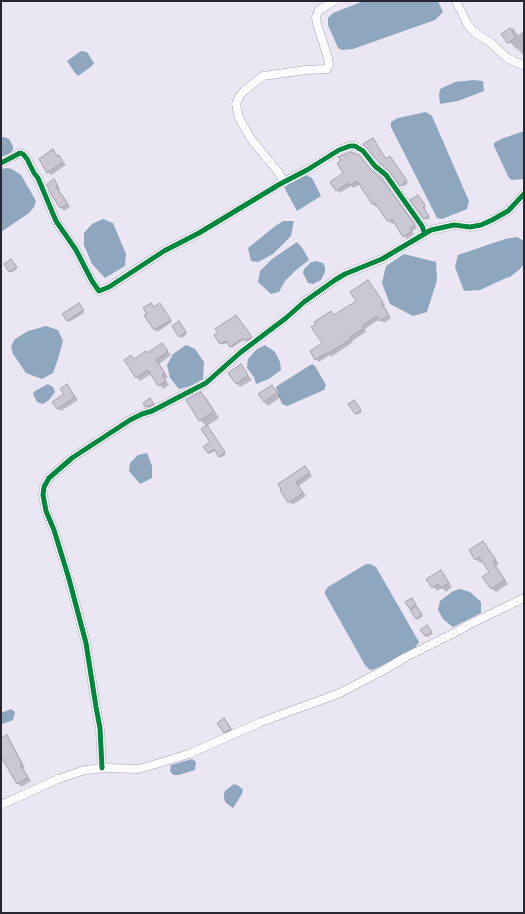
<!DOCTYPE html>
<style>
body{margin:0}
#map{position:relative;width:525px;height:914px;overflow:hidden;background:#eae6f4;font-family:"Titillium Web",sans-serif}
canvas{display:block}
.frame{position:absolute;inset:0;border:2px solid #292632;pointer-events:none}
</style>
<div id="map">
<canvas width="525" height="914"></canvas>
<div class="frame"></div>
</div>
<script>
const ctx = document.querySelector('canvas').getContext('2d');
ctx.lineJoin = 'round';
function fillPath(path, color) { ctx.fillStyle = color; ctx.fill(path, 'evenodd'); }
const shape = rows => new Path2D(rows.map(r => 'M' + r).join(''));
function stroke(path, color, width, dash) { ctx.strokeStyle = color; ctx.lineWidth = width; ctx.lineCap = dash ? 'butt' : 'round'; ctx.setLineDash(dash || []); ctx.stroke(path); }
fillPath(shape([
 [364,1,438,1,443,12,435,20,353,49,342,50,338,48,328,25,328,18,333,13],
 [81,51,87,52,94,63,92,66,78,76,75,73,67,61],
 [473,80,483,81,484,91,458,101,440,104,439,95,440,89,455,82],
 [426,112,432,116,469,201,467,209,442,219,437,218,391,127,391,122,398,118],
 [524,131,524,179,512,180,509,178,494,146,494,143,501,139],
 [4,137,9,139,13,146,13,150,10,153,1,157,1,138],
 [7,168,12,169,21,175,36,201,34,207,29,213,1,232,1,169],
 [306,175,312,178,321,196,297,211,285,189,285,187,302,176],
 [103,219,113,223,126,254,125,266,105,278,92,264,84,245,84,233,92,224],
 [283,221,294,221,291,236,273,254,258,262,251,261,248,248,274,227],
 [517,237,524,241,524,264,520,269,510,277,506,278,480,290,464,291,455,267,458,255,505,239],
 [297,242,303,249,309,260,296,270,285,281,279,292,271,294,258,282,260,271,272,259],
 [404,254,436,262,437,280,427,312,413,316,390,304,382,283,386,266],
 [315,261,323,263,325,267,325,272,321,280,313,284,308,283,303,273,304,269,310,263],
 [46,326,58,330,63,341,58,359,53,373,42,379,26,373,13,354,11,346,15,339,28,331],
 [186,345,195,349,204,362,203,379,190,386,179,389,170,378,167,365,173,354],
 [265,345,275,352,280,362,281,370,269,379,256,384,254,377,247,368,248,359,257,349],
 [312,364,315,366,326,385,324,390,287,406,282,404,276,388,277,386],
 [48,384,53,387,55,392,49,400,43,404,37,402,33,394,35,391],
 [147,453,152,466,152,478,140,484,129,471,130,463,138,455],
 [366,564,370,564,376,567,419,642,414,649,375,669,370,670,365,665,325,594,325,591,328,587],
 [460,589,470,592,481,602,481,613,453,627,443,619,438,610,440,601,453,591],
 [11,709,15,712,13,720,2,724,1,713],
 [192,759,196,762,195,770,179,775,173,775,170,771,171,765],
 [234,784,239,786,243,790,242,794,233,808,226,803,224,799,224,794,225,791]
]), '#8ea7bf');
fillPath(shape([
 [513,28,518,35,524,31,524,56,517,48,516,49,511,43,509,44,508,43,502,34],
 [53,151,66,165,51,175,48,172],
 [353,153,359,156,372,172,385,183,417,228,412,231,414,234,407,239,395,222,392,224,378,205,376,207,373,204,360,184,353,188,351,186,340,193,337,190,344,173,342,161,340,157],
 [391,159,408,183,403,187,386,160],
 [57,184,60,189,59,190,70,207,64,211,51,193],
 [419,198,426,207,424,209,430,218,426,220,425,218],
 [13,262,17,269,11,273,10,271],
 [368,282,385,305,384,306,391,318,384,323,380,319,365,329,366,332,352,341,353,342,331,357,330,355,319,362,311,352,323,344,335,316,357,301],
 [160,304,172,322,157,332,146,315],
 [80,306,84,313,69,322,64,314],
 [237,318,253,339,248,342,245,339,232,348,228,342,223,345,216,336],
 [181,324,187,334,182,338,180,336],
 [162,344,171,355,159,364,168,377,165,379,169,385,163,389,151,374,140,381,125,360,134,360,147,354],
 [241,366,252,380,240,387,236,383],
 [67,385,78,400,61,411,57,408,65,395],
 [272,386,281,397,268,406,264,402],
 [201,393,207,399,219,418,207,426,226,454,221,458,216,450,210,454,208,453,211,443,206,426,200,420],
 [151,401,155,406,148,408,146,407],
 [356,403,362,412,357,415,349,404],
 [305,467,312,476,299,486,306,496,292,505,281,490],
 [483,542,499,564,496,566,508,584,496,592,492,589,491,572,483,561,480,563,476,559],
 [440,571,452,587,446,592,442,588,437,591,428,579],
 [414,601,423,616,418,620,411,608],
 [429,628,433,634,427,637,425,636],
 [224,719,228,723,234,733,228,736,224,732],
 [7,736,10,740,25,768,23,769,31,781,21,787,18,783,1,753,1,739]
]), '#0003');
const building = shape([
 [510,28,516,38,507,43,501,34,510,28],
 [373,138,386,159,390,156,407,181,400,186,390,172,379,162,367,148,363,144,373,138],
 [53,149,57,156,59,155,63,162,47,173,39,159,53,149],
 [351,152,359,155,371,170,382,179,415,225,410,228,412,231,403,237,392,219,388,222,375,203,372,204,357,181,349,186,348,183,336,191,330,182,343,173,337,163,341,160,338,157,351,152],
 [54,179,58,186,56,187,68,204,60,208,51,194,47,184,54,179],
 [418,195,425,205,423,207,429,216,424,219,410,200,418,195],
 [11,259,17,267,9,272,4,264,11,259],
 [368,280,383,302,381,303,389,315,380,321,377,316,362,326,364,328,350,337,351,339,327,354,326,353,315,360,310,351,322,343,311,327,316,324,314,322,331,311,334,315,356,301,350,292,368,280],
 [79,303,84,310,67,321,62,314,79,303],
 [151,303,154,307,160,303,171,320,154,330,144,315,147,314,143,308,151,303],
 [236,315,252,337,245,341,243,338,230,347,226,341,220,344,214,335,218,333,215,329,236,315],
 [179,321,186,332,179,337,172,326,179,321],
 [162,343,168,351,156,360,165,373,162,375,166,381,158,386,148,370,136,378,124,360,131,355,134,359,146,351,147,353,162,343],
 [241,364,248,375,236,384,228,373,241,364],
 [67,384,75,397,57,409,52,402,64,394,60,389,67,384],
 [272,385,277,393,264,402,258,394,272,385],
 [201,392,214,411,199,421,186,400,201,392],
 [150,398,154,404,145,407,143,403,150,398],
 [354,400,361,410,355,414,348,404,354,400],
 [207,425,225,452,219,457,214,449,208,453,203,447,210,442,201,429,207,425],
 [305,466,310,473,296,482,303,493,288,503,280,490,281,489,278,484,305,466],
 [483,541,496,560,493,562,505,580,491,589,482,577,489,572,479,557,475,560,469,550,483,541],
 [441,570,449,583,441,588,438,584,432,588,426,579,441,570],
 [412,598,416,605,410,609,405,602,412,598],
 [416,606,422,614,416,619,410,610,416,606],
 [427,625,432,632,425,636,420,630,427,625],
 [224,718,231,729,224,733,217,723,224,718],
 [7,735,22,764,20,765,28,777,17,784,1,757,1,738,7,735]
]);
fillPath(building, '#cbc8d4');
stroke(building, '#a5a2ae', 1);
const minor = shape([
 [456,1,468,25,475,33,490,42,507,58,520,64,524,65],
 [1,163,20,153,23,154,27,159,34,173,38,178,56,221,76,250,92,281,99,291,109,287,164,251,199,233,280,184,307,170,339,150,350,146,355,146,363,151,375,166,386,175,422,226,425,234],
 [284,182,279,173,251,139,239,118,236,104,239,97,244,91,263,76,306,70,327,69,329,65,328,58,317,24,316,17,319,10,334,1],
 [102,768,100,728,96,707,86,643,69,579,54,530,46,511,43,495,44,487,49,478,72,458,130,420,142,414,152,411,206,383,241,352,286,318,304,302,335,280,345,274,382,259,431,230,454,225,470,227,481,225,492,220,508,211,524,194],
 [1,805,58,779,85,770,106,768,139,769,189,754,261,722,340,693,382,671,406,657,458,631,470,624,524,598]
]);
stroke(minor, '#aaa6b3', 9);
stroke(minor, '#fcfbfd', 8);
stroke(shape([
 [1,163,20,153,23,154,27,159,34,173,38,178,56,221,76,250,92,281,99,291,109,287,164,251,199,233,280,184,307,170,339,150,350,146,355,146,363,151,375,166,386,175,422,226,425,234],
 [102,768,100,728,96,707,86,643,69,579,54,530,46,511,43,495,44,487,49,478,72,458,130,420,142,414,152,411,206,383,241,352,286,318,304,302,335,280,345,274,382,259,431,230,454,225,470,227,481,225,492,220,508,211,524,194]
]), '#00873e', 5);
</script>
